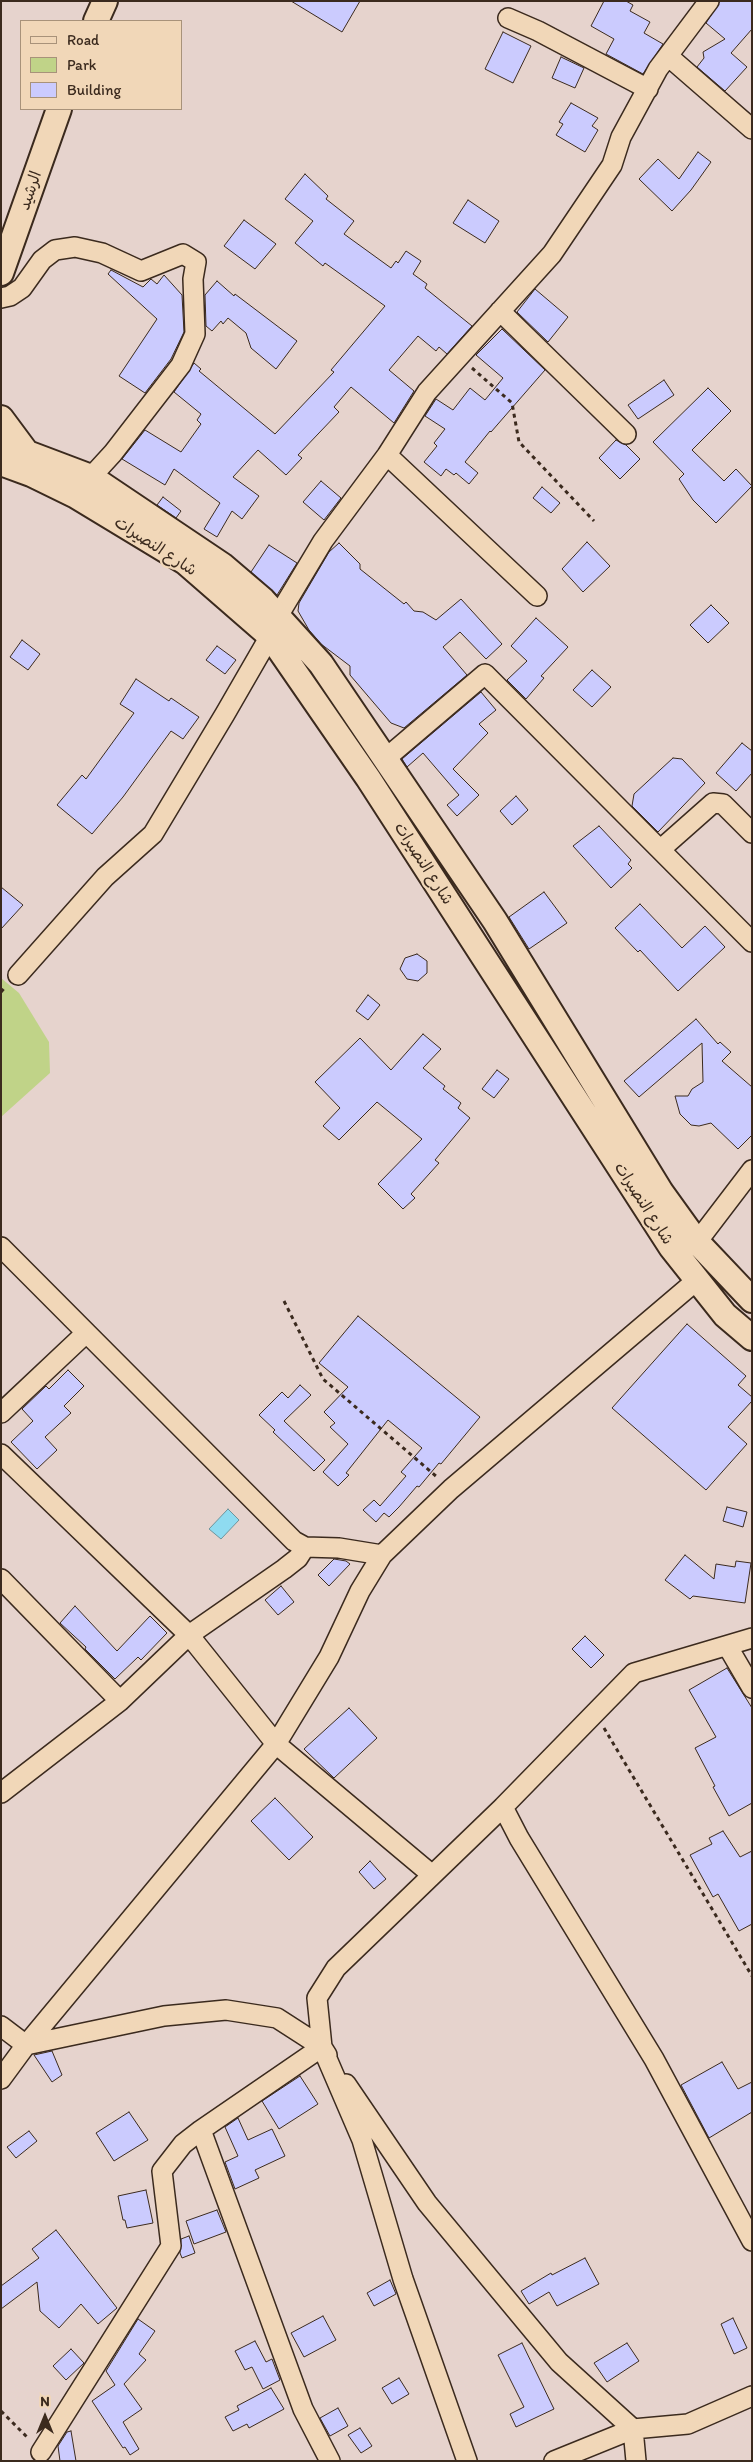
<!DOCTYPE html>
<meta charset="utf-8">
<style>
body{margin:0}
#map{position:relative;width:753px;height:2462px;overflow:hidden;background:#e6d3cd;font-family:Itim,sans-serif}
canvas{display:block}
.frame{position:absolute;inset:0;border:2px solid #3b2a1e;pointer-events:none}
.legend{position:absolute;left:20px;top:20px;width:162px;height:90px;box-sizing:border-box;background:#f1d7b8;border:1px solid #a8927a;margin:0;padding:6px 9px;list-style:none;font-size:15px;color:#3b2a1e}
.legend li{display:flex;align-items:center;gap:10px;height:25px}
.legend b{width:25px;border:1px solid #a8927a}
.north{position:absolute;left:20px;top:2392px;width:50px;height:50px;-webkit-text-stroke:4px #f1d7b8;paint-order:stroke;rotate:0deg;font-size:14px;font-weight:700;line-height:20px;text-align:center;color:#3b2a1e}
.north::after{content:'';display:block;margin:auto;width:18px;height:22px;background:#3b2a1e;clip-path:polygon(50% 0,100% 100%,50% 72%,0 100%)}
</style>
<div id="map">
<canvas width="753" height="2462"></canvas>
<div class="frame"></div>
<ul class="legend">
<li><b style="height:6px;background:#f1d7b8"></b>Road</li>
<li><b style="height:14px;background:#c0d388"></b>Park</li>
<li><b style="height:14px;background:#cbcbfe"></b>Building</li>
</ul>
<div class="north">N</div>
</div>
<script>
const ctx = document.querySelector('canvas').getContext('2d');
ctx.lineJoin = 'round';
function fillPath(path, color) { ctx.fillStyle = color; ctx.fill(path, 'evenodd'); }
const shape = rows => new Path2D(rows.map(r => 'M' + r).join(''));
function stroke(path, color, width, dash) { ctx.strokeStyle = color; ctx.lineWidth = width; ctx.lineCap = dash ? 'butt' : 'round'; ctx.setLineDash(dash || []); ctx.stroke(path); }
function drawText(font, color, halo, rows, align = 'center') {
  ctx.font = font + ' Itim,"Playpen Sans Arabic",sans-serif'; ctx.lineWidth = 4.5; ctx.setLineDash([]); ctx.textBaseline = 'middle'; ctx.strokeStyle = halo; ctx.fillStyle = color; for (const [text, x, y, turn = 0] of rows) {
    ctx.save(); ctx.translate(x, y); ctx.rotate((+turn || 0) * Math.PI / 180); ctx.textAlign = isNaN(turn) ? turn : align; if (halo) ctx.strokeText(text, 0, 0); ctx.fillText(text, 0, 0); ctx.restore();
  }
}
fillPath(shape([
 [1,978,19,993,49,1042,50,1073,1,1117]
]), '#c0d388');
const water = shape([
 [228,1509,239,1520,221,1539,209,1529,228,1509]
]);
fillPath(water, '#8fdbf0');
stroke(water, '#6d949c', 1);
const building = shape([
 [291,1,360,1,342,32,291,1],
 [604,1,626,1,633,5,630,11,650,22,644,33,663,44,643,74,606,54,614,39,591,26,604,1],
 [720,1,752,1,752,29,731,53,747,67,725,91,697,67,704,58,703,52,725,39,706,23,720,1],
 [503,32,531,46,513,83,485,69,503,32],
 [561,57,584,68,575,88,552,78,561,57],
 [571,103,598,118,592,126,598,130,585,152,556,135,563,124,559,122,571,103],
 [698,152,711,162,691,190,672,211,639,179,658,159,679,179,698,152],
 [305,174,328,196,326,199,354,221,344,234,391,268,396,261,398,263,406,251,421,261,413,274,427,284,425,288,472,326,447,354,439,347,436,351,418,336,389,370,414,391,394,423,351,387,334,407,339,412,298,455,302,458,286,475,258,450,233,477,259,496,242,519,232,511,217,537,204,529,220,503,174,469,165,485,122,459,145,430,181,452,201,424,197,420,201,414,174,392,194,363,201,369,199,371,275,434,334,372,331,370,385,306,325,263,323,266,295,243,313,221,285,199,305,174],
 [468,200,499,221,485,243,453,223,468,200],
 [244,220,276,244,255,269,224,246,244,220],
 [111,270,143,287,151,279,157,284,164,275,182,295,184,332,171,359,145,393,119,376,157,319,108,274,111,270],
 [217,281,234,296,235,294,297,341,276,369,251,348,246,333,228,318,223,324,221,321,212,331,206,326,205,295,217,281],
 [535,289,568,317,548,342,517,312,535,289],
 [502,329,545,370,491,432,490,431,465,462,478,473,469,484,456,473,454,475,446,469,441,476,424,462,437,446,434,443,445,429,425,416,436,399,453,410,470,388,485,400,503,378,476,355,502,329],
 [664,380,674,395,638,419,628,405,664,380],
 [708,388,731,411,692,450,724,481,736,469,752,486,716,523,693,500,679,479,684,474,653,442,708,388],
 [616,440,626,445,640,459,620,479,599,458,616,440],
 [321,481,341,498,324,520,303,502,321,481],
 [542,487,560,503,551,513,533,498,542,487],
 [163,497,181,511,176,518,157,505,163,497],
 [587,542,610,566,583,592,562,569,587,542],
 [339,543,360,564,360,569,404,604,406,602,414,611,423,612,436,620,461,599,502,644,486,659,460,632,443,647,467,675,404,728,391,723,350,675,350,666,321,644,309,630,298,611,299,603,329,552,339,543],
 [269,545,297,563,277,595,251,572,269,545],
 [711,605,729,623,708,643,690,625,711,605],
 [536,618,568,647,541,676,544,678,526,699,507,680,527,661,511,646,536,618],
 [22,640,40,654,28,670,10,657,22,640],
 [217,646,236,660,225,674,206,660,217,646],
 [592,670,611,687,592,707,573,690,592,670],
 [136,679,169,701,171,698,199,717,183,739,171,731,123,797,92,834,57,805,82,775,86,779,134,713,120,704,136,679],
 [481,692,496,710,479,724,488,733,453,769,479,795,457,816,447,805,459,795,423,753,407,767,402,759,481,692],
 [742,743,752,751,752,773,736,791,716,773,742,743],
 [673,758,682,759,705,783,658,832,632,806,634,794,673,758],
 [516,796,528,810,512,825,500,811,516,796],
 [599,826,631,860,628,864,632,868,611,888,573,846,599,826],
 [1,887,23,905,1,929,1,887],
 [544,892,567,923,529,949,509,917,544,892],
 [640,904,682,948,705,926,725,947,678,991,640,950,638,952,615,928,640,904],
 [417,954,427,961,427,973,418,981,407,979,400,969,405,958,417,954],
 [368,995,380,1005,368,1020,356,1011,368,995],
 [696,1019,718,1044,720,1042,731,1052,722,1061,752,1087,752,1135,738,1149,711,1123,699,1126,691,1125,680,1114,675,1096,688,1096,692,1089,703,1082,702,1043,639,1097,624,1081,696,1019],
 [423,1034,441,1049,423,1068,445,1086,443,1089,461,1103,458,1108,470,1118,435,1160,439,1163,411,1194,415,1198,403,1209,378,1184,422,1139,377,1102,339,1140,323,1126,340,1108,315,1082,360,1038,391,1070,423,1034],
 [497,1070,509,1079,494,1098,482,1089,497,1070],
 [358,1316,480,1417,441,1464,439,1463,419,1487,417,1486,399,1507,389,1517,384,1513,376,1522,363,1510,374,1500,380,1506,406,1476,401,1472,422,1448,388,1420,346,1473,349,1475,338,1486,323,1472,348,1444,330,1427,335,1423,324,1412,348,1387,319,1363,358,1316],
 [687,1324,746,1376,738,1385,752,1397,752,1401,728,1427,747,1444,706,1490,612,1408,687,1324],
 [68,1370,84,1386,64,1406,71,1413,45,1437,57,1450,37,1469,11,1442,33,1421,22,1409,46,1386,49,1389,68,1370],
 [300,1385,311,1395,284,1421,325,1460,314,1471,273,1432,275,1430,259,1415,282,1392,288,1398,300,1385],
 [727,1507,747,1512,743,1527,723,1521,727,1507],
 [685,1555,714,1579,716,1564,735,1567,736,1561,751,1563,745,1603,693,1596,690,1599,665,1580,685,1555],
 [334,1559,346,1561,350,1564,329,1586,318,1575,334,1559],
 [281,1586,294,1602,278,1615,265,1600,281,1586],
 [75,1606,117,1651,150,1616,167,1633,141,1660,138,1657,115,1679,85,1649,86,1647,60,1623,75,1606],
 [585,1636,604,1655,591,1668,572,1649,585,1636],
 [727,1668,752,1708,752,1803,729,1816,713,1787,715,1786,695,1748,716,1737,689,1690,727,1668],
 [349,1708,377,1738,334,1778,304,1749,349,1708],
 [275,1798,313,1837,289,1860,251,1821,275,1798],
 [723,1831,740,1857,752,1851,752,1924,739,1931,718,1894,713,1897,690,1855,712,1844,709,1838,723,1831],
 [370,1861,386,1879,374,1889,359,1872,370,1861],
 [52,2051,62,2075,52,2082,34,2055,52,2051],
 [722,2062,738,2089,752,2082,752,2112,709,2138,681,2085,722,2062],
 [300,2076,318,2104,279,2129,262,2101,300,2076],
 [129,2112,148,2140,114,2161,96,2133,129,2112],
 [238,2118,248,2140,272,2129,285,2156,255,2170,259,2178,235,2189,225,2162,238,2156,225,2127,238,2118],
 [29,2131,37,2141,16,2158,7,2147,29,2131],
 [146,2190,153,2223,127,2228,125,2220,123,2220,118,2196,146,2190],
 [217,2210,226,2232,194,2244,186,2221,217,2210],
 [56,2230,117,2308,98,2324,81,2304,59,2328,40,2311,37,2282,1,2309,1,2286,39,2258,32,2249,56,2230],
 [189,2236,195,2253,182,2258,180,2253,181,2239,189,2236],
 [585,2258,599,2284,557,2306,549,2292,529,2304,521,2291,551,2273,552,2275,585,2258],
 [390,2280,396,2294,374,2306,367,2293,390,2280],
 [323,2316,336,2340,304,2357,291,2333,323,2316],
 [733,2318,747,2348,734,2354,721,2324,733,2318],
 [138,2319,155,2331,139,2354,146,2360,124,2384,142,2409,123,2422,139,2449,130,2455,125,2447,123,2448,92,2401,115,2385,106,2371,138,2319],
 [255,2341,266,2362,272,2359,280,2380,263,2389,252,2367,245,2370,235,2351,255,2341],
 [522,2343,554,2409,516,2427,510,2414,524,2407,498,2355,522,2343],
 [627,2343,639,2361,607,2382,594,2363,627,2343],
 [71,2349,84,2363,66,2380,53,2366,71,2349],
 [399,2378,409,2394,392,2404,382,2388,399,2378],
 [271,2388,284,2409,249,2428,247,2424,233,2431,225,2417,239,2410,237,2406,271,2388],
 [338,2408,348,2426,330,2436,320,2418,338,2408],
 [360,2428,372,2446,361,2453,348,2435,360,2428],
 [71,2431,76,2461,60,2461,58,2446,67,2432,71,2431]
]);
fillPath(building, '#cbcbfe');
stroke(building, '#3b2a1e', 1);
const minor = shape([
 [508,18,538,31,648,89],
 [668,56,752,129],
 [1,298,10,296,22,288,42,260,55,250,75,247,102,253,141,271,183,254,196,262,193,279,195,334,181,365,113,453,91,477],
 [500,311,626,434],
 [387,455,537,596],
 [278,616,323,541,387,455,427,392,552,254,612,165,621,137,658,69,709,1],
 [385,759,485,674,752,942],
 [661,849,713,803,723,804,752,833],
 [18,975,105,877,153,834,225,714,270,636],
 [697,1242,752,1170],
 [1,1247,294,1541,305,1547,339,1548,382,1555],
 [1,1413,86,1333],
 [1,1454,189,1635,276,1744,431,1874],
 [1,1579,120,1701],
 [728,1647,752,1688],
 [1,1793,120,1701,189,1635,284,1569,298,1558,305,1547],
 [503,1807,519,1838,654,2059,752,2241],
 [1,2026,26,2045,164,2016,226,2010,277,2018,322,2047,327,2055],
 [1,2079,26,2045,276,1744,329,1657,360,1591,382,1555,451,1489,697,1280],
 [346,2084,427,2203,559,2362,633,2429,688,2424,752,2396],
 [201,2130,303,2409,330,2461],
 [41,2452,171,2246,162,2171,183,2144,201,2130,322,2047],
 [467,2461,403,2279,362,2140,322,2047,317,1998,336,1968,503,1807,634,1673,752,1638],
 [554,2461,633,2429,636,2461]
]);
const major = shape([
 [96,21,105,1],
 [1,273,59,109],
 [1,418,27,453],
 [1,443,91,477,222,565,263,600,321,664,495,921,661,1192,697,1242,752,1300],
 [1,463,31,474,76,496,185,562,270,636,368,778,671,1247,725,1315,752,1338]
]);
stroke(minor, '#3b2a1e', 22);
stroke(major, '#3b2a1e', 28);
stroke(shape([
 [472,368,512,403,519,442,594,521],
 [1,992,6,986],
 [284,1301,323,1379,437,1477],
 [604,1728,752,1976],
 [1,2411,29,2439]
]), '#3b2a1e', 3, [4, 4]);
stroke(minor, '#f1d7b8', 19);
stroke(major, '#f1d7b8', 24);
drawText('16px', '#3b2a1e', '#f1d7b8', [
 ["الرشيد",31,191,-71],
 ["شارع النصيرات",155,547,33],
 ["شارع النصيرات",423,864,57],
 ["شارع النصيرات",643,1204,57]
]);
</script>
